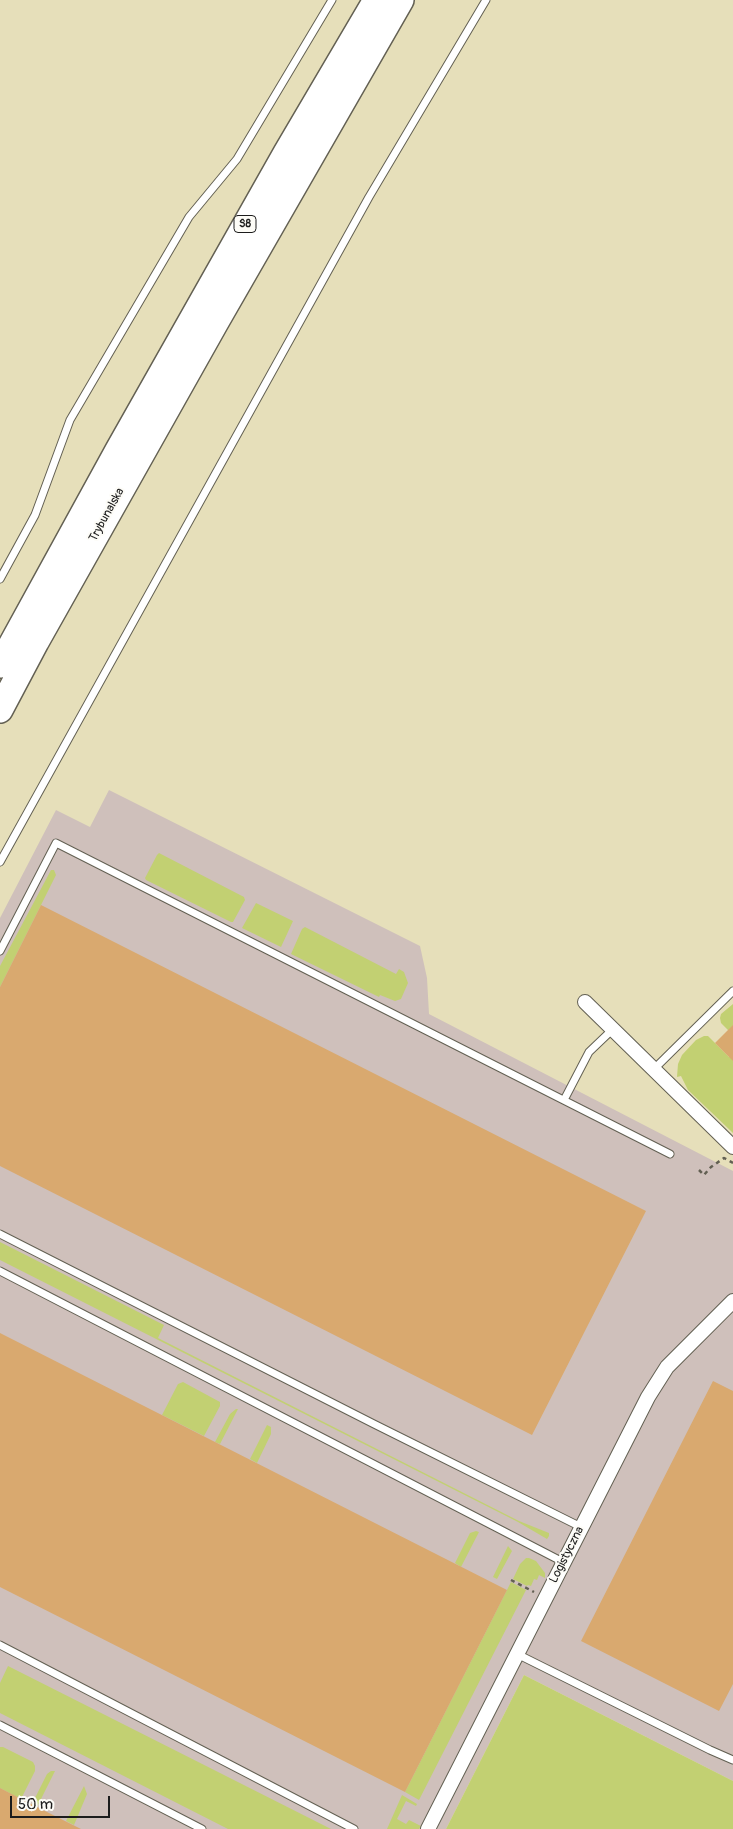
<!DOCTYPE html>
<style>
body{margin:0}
#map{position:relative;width:733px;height:1829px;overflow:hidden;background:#e6dfba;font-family:Pangolin,sans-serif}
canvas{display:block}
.scale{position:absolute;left:10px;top:1796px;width:100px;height:22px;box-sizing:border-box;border:2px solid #1c1c1c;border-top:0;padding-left:6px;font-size:15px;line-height:18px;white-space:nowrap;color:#1c1c1c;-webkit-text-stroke:4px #fdfcf7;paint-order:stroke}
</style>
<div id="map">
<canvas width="733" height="1829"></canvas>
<div class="scale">50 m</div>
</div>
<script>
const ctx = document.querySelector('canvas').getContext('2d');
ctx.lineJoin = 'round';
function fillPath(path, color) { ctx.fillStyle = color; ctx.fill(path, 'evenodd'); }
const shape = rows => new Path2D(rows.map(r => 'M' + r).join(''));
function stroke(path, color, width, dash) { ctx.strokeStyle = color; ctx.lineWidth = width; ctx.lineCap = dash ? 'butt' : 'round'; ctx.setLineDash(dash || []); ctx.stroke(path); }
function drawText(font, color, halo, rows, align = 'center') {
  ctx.font = font + ' Pangolin,sans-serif'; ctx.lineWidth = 4; ctx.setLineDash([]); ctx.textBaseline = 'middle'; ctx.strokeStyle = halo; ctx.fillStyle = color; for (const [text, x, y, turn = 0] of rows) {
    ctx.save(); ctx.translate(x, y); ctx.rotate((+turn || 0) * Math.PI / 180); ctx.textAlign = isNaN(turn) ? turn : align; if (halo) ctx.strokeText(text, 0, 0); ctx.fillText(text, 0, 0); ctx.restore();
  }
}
fillPath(shape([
 [109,790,420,946,427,978,429,1014,733,1171,733,1781,524,1675,446,1829,0,1829,0,918,56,810,90,827]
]), '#cfc0bb');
fillPath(shape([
 [159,853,244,897,245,900,233,922,231,922,146,880,145,878,157,855],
 [51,870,54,870,56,875,0,987,0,966],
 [256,903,293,921,281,947,242,928],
 [305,927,396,974,399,969,404,972,408,983,401,999,395,1001,380,995,379,997,291,954,302,929],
 [733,1004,733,1035,721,1023,720,1018,721,1014],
 [704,1036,708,1036,729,1057,733,1053,733,1133,688,1090,681,1076,677,1077,678,1064,682,1055,696,1040],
 [0,1242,164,1325,158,1338,519,1521,549,1533,549,1536,547,1539,518,1522,0,1260],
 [183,1382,220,1402,220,1406,204,1436,162,1415,178,1384],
 [236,1409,238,1409,220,1444,215,1442,230,1414],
 [267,1425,271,1427,271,1434,257,1463,250,1459],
 [476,1531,479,1532,461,1567,455,1563,470,1533],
 [508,1546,512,1551,497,1579,493,1577],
 [526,1558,529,1558,536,1561,545,1573,545,1578,539,1575,537,1580,534,1579,531,1586,528,1585,527,1586,513,1579,520,1564],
 [511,1582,526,1590,419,1800,405,1792],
 [8,1666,331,1829,228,1829,0,1713,0,1683],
 [524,1675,733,1781,733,1829,446,1829],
 [0,1747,3,1747,33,1762,35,1766,35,1771,21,1799,0,1788],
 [51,1771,55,1771,37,1807,32,1804,47,1774],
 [84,1786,87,1794,74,1825,66,1821],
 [402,1795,417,1804,416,1806,406,1801,397,1819,406,1824,409,1820,421,1826,419,1829,387,1829]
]), '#c2d072');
fillPath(shape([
 [41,905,646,1211,532,1435,0,1166,0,987],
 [733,1025,733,1061,715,1043],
 [0,1333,507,1590,405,1792,0,1587],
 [713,1381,733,1391,733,1684,719,1711,581,1641],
 [0,1788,37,1807,81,1829,0,1829]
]), '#d9a96f');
const lane = shape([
 [0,579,35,515,70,420,189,217,237,159,332,0],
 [0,862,369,197,486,0],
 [0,951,56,843,670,1154],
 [653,1070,733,991],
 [564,1100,589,1052,612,1030],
 [0,1234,374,1424,581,1527],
 [0,1271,563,1562],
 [0,1645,354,1829],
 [517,1654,710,1750,733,1760],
 [0,1725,202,1829]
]);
const street = shape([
 [585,1002,733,1147],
 [428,1829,648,1397,667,1367,733,1301]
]);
const highway = shape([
 [0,665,118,450,286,153,376,0],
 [0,710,36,642,216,322,401,0]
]);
stroke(lane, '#636053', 9);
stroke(street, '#636053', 16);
stroke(highway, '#636053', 28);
stroke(shape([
 [699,1170,704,1175,711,1167,724,1158,733,1163],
 [511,1580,534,1592]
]), '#636053', 2.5, [4, 4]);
stroke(lane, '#fff', 7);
stroke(street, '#fff', 14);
stroke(highway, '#fff', 25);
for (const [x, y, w] of [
 [245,224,22]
]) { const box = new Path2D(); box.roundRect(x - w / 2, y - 8.5, w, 17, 4); ctx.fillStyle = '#fdfcf7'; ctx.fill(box); stroke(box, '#1c1c1c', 1); }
drawText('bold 11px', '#1c1c1c', null, [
 ["S8",245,224]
]);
drawText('12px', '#1c1c1c', '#fdfcf7', [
 ["Trybunalska",107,515,-61],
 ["Logistyczna",567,1555,-63]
]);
</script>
